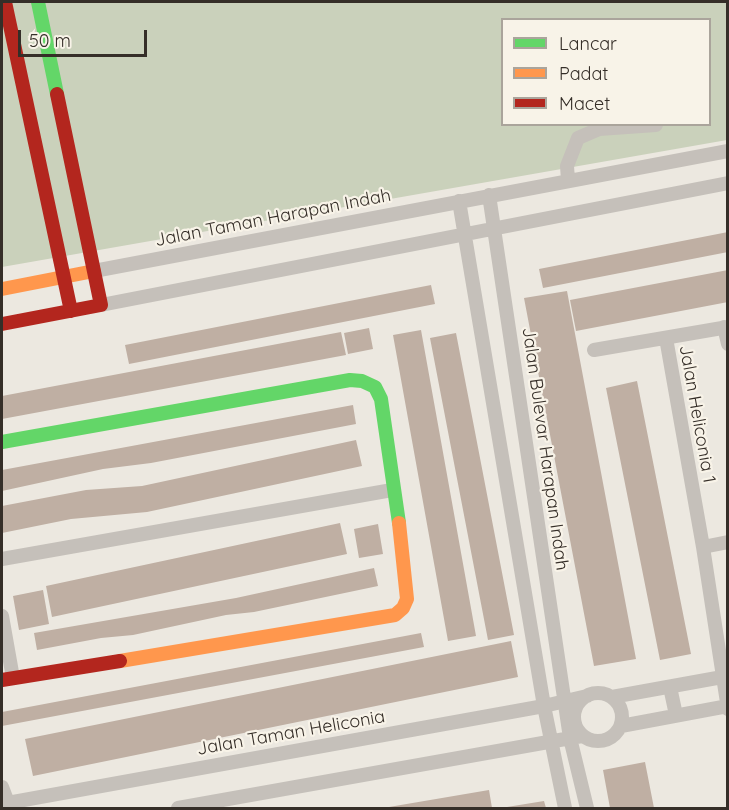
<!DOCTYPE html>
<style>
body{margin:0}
#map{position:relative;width:729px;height:810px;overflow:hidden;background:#ece8e0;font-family:Quicksand,sans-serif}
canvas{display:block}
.frame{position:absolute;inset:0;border:3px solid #352e28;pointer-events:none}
.legend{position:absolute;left:501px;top:18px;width:210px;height:108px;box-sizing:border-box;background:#f8f3e8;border:2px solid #aaa49b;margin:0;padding:8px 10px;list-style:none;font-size:18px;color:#352e28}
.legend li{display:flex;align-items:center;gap:12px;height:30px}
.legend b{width:30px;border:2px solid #aaa49b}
.scale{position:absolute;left:18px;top:30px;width:129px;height:27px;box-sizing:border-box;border:3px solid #352e28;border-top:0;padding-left:8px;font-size:18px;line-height:21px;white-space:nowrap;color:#352e28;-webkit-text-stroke:4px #f8f3e8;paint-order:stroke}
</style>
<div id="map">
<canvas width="729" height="810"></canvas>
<div class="frame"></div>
<ul class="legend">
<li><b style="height:8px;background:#63d668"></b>Lancar</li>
<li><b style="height:8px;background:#ff974d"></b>Padat</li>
<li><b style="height:8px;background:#b3261e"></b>Macet</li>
</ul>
<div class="scale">50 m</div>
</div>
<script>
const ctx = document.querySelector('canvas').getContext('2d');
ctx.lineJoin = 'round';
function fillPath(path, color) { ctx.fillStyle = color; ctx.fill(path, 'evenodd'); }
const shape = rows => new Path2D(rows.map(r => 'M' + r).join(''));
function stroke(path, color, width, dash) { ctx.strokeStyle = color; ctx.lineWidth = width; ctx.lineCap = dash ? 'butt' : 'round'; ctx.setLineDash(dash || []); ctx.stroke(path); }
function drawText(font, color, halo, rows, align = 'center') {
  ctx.font = font + ' Quicksand,sans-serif'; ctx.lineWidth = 4.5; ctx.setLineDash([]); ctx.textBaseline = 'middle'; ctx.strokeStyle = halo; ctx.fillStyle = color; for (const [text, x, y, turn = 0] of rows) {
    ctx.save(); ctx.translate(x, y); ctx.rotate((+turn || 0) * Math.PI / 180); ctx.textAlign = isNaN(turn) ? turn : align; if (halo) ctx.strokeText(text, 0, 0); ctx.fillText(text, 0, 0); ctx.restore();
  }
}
fillPath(shape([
 [2,2,727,2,727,140,2,267],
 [502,20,710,20,710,124,502,124]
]), '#cad1bb');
fillPath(shape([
 [728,232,728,252,543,288,539,269],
 [728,270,728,302,576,331,570,300],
 [431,285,435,304,129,364,125,345],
 [567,291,636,659,594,666,524,298],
 [369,328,373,349,348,354,344,333],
 [421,330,476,636,448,641,393,335],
 [341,332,346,355,2,419,2,396],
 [456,333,514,635,488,640,430,338],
 [637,381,691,654,660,660,606,388],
 [353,405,356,424,151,463,103,469,2,491,2,470],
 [356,440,362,466,147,512,71,519,2,533,2,506,86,490,142,486],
 [340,523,347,554,52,617,46,586],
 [378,524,383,554,359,558,354,529],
 [374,568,378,586,254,612,226,615,133,635,101,638,37,650,34,633,236,598],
 [43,590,49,624,19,630,13,596],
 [421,633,424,647,2,726,2,712],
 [511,641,518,677,33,776,25,739],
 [645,762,654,808,610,808,603,770],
 [489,790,492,808,389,808,389,807],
 [544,801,546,808,507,808,507,807]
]), '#bfafa3');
stroke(shape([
 [568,180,567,166,578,138,599,129,656,125],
 [489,195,570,738,587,808],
 [459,201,544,706,565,808],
 [94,271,728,151],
 [101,305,728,183],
 [724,327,728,344],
 [666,338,703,547,728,709],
 [594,350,728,327],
 [703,547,728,542],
 [2,559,392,490],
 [2,616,13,678],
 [670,687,676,715],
 '574 717a24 24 0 1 1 48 0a24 24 0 1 1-48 0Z',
 [612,697,728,676],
 [621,726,728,706],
 [2,787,10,808],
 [2,804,544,706,587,696],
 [178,808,582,736]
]), '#c5c0ba', 14);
stroke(shape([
 [38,2,57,94],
 [2,442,350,380,362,381,375,387,381,399,399,523]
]), '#63d668', 14);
stroke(shape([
 [2,289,94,271],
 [120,661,395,615,403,608,407,599,399,523]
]), '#ff974d', 14);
stroke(shape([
 [5,2,71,311],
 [2,324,101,305,57,94],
 [2,680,120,661]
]), '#b3261e', 14);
drawText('18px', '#352e28', '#f8f3e8', [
 ["Jalan Taman Harapan Indah",273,218,-11],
 ["Jalan Heliconia 1",697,414,80],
 ["Jalan Bulevar Harapan Indah",545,449,82],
 ["Jalan Taman Heliconia",291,733,-10]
]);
</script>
